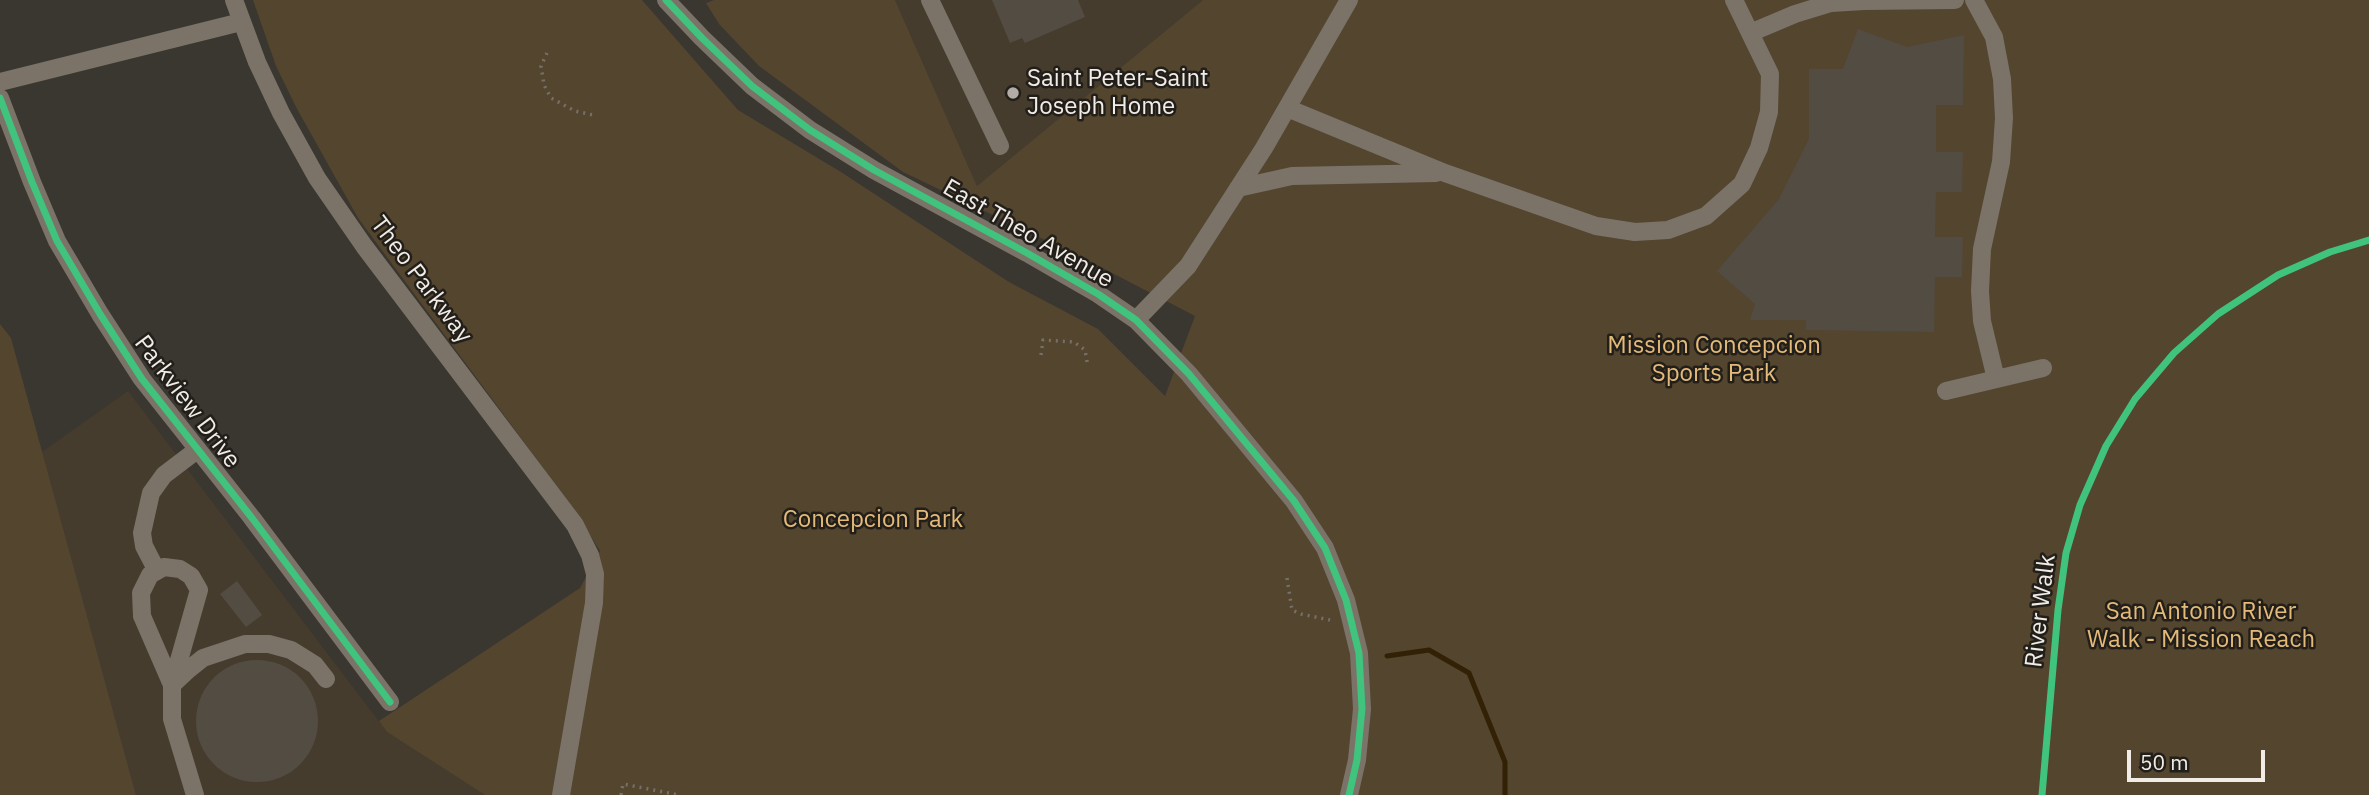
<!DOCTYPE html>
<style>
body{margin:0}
#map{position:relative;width:2369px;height:795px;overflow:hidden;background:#3a3630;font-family:"IBM Plex Sans",sans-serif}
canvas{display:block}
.scale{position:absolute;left:2127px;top:750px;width:138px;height:32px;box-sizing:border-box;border:4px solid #f1ece6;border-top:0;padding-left:9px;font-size:21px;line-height:24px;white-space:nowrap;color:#f1ece6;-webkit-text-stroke:5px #221f1a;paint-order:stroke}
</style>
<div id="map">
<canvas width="2369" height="795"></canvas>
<div class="scale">50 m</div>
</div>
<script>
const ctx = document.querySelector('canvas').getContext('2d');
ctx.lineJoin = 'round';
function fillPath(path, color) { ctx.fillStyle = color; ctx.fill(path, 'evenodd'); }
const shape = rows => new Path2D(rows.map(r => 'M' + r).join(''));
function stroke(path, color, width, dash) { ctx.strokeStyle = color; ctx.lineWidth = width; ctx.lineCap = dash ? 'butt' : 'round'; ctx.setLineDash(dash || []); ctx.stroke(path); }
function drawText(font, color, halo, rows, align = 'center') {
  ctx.font = font + ' "IBM Plex Sans",sans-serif'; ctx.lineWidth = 5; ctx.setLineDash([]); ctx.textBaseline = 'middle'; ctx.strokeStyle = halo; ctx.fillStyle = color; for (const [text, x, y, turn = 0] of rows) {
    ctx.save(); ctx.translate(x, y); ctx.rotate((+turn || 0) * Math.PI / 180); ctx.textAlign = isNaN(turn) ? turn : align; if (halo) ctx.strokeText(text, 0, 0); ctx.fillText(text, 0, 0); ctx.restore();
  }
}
fillPath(shape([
 [895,0,1203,0,977,186],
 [128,391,387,732,485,795,136,795,42,452]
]), '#463c2d');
fillPath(shape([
 [253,0,642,0,738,110,841,172,1009,282,1098,329,1165,396,1195,316,1089,261,903,172,759,66,719,24,706,3,714,0,895,0,977,186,1203,0,2369,0,2369,795,485,795,387,732,379,721,580,588,600,551,575,511,358,218,296,107,276,66],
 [0,324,11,338,136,795,0,795]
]), '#54452e');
stroke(shape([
 [1387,656,1429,650,1469,673,1505,762,1505,795]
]), '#322105', 5);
fillPath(shape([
 [992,0,1078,0,1085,17,1025,43,1022,38,1010,43],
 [1858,29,1907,47,1964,35,1963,105,1936,105,1936,152,1963,152,1962,192,1936,192,1935,237,1963,237,1962,277,1935,277,1934,332,1806,330,1806,320,1750,320,1755,304,1717,271,1779,199,1809,139,1809,69,1843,69],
 [237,581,262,615,246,627,220,594],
 '196 721a61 61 0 1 1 122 0a61 61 0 1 1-122 0Z'
]), '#534c42');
stroke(shape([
 [547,53,541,66,544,85,551,98,575,111,593,115],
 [1041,355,1043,340,1074,342,1085,350,1088,367],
 [1287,578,1292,610,1301,614,1330,620],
 [621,795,623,784,679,795]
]), '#767068', 3.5, [2, 5]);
stroke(shape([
 [234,0,257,62,281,113,317,178,364,246,575,525,590,555,595,574,594,603,561,795],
 [666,0,702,38,752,86,810,130,874,170,1027,253,1098,294,1136,320,1189,374,1294,501,1325,548,1346,600,1359,653,1362,709,1357,760,1349,795],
 [930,0,1000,146],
 [1974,0,1994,37,2002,79,2004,118,2001,162,1982,249,1980,291,1982,321,1996,379],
 [1750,33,1795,14,1831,3,1864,1,1955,0],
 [0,82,241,22],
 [0,98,32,182,57,241,100,314,142,379,252,518,390,702],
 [1287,108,1445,173,1596,226,1635,232,1668,230,1706,216,1742,184,1759,148,1769,112,1770,74,1734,0],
 [1238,188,1292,176,1436,173],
 [1136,320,1188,266,1264,148,1349,0],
 [1946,391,2043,368],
 [164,567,180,569,191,576,199,590,172,685,142,616,141,593,150,575,164,567],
 [157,571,144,546,142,533,151,493,164,475,197,450],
 [195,795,172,719,172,685,188,670,203,658,245,644,269,644,291,650,315,665,326,679]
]), '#7b7368', 18);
stroke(shape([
 [666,0,702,38,752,86,810,130,874,170,1027,253,1098,294,1136,320,1189,374,1294,501,1325,548,1346,600,1359,653,1362,709,1357,760,1349,795],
 [0,98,32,182,57,241,100,314,142,379,252,518,390,702],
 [2042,795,2058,610,2066,553,2080,505,2106,446,2135,399,2174,353,2218,314,2278,275,2330,252,2369,240]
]), '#40c37c', 7);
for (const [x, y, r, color] of [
 [1013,93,7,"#b1aca6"]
]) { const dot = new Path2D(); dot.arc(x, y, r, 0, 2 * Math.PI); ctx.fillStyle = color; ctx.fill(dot); stroke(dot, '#221f1a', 2.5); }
drawText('24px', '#f1ece6', '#221f1a', [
 ["Saint Peter-Saint",1027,79],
 ["Joseph Home",1027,107]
], 'left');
drawText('24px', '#f1ece6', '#221f1a', [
 ["East Theo Avenue",1028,234,30],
 ["Theo Parkway",421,280,53],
 ["Parkview Drive",187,402,53],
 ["River Walk",2041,611,-83]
]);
drawText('24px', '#e4ba79', '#221f1a', [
 ["Mission Concepcion",1714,346],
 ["Sports Park",1714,374],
 ["Concepcion Park",873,520],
 ["San Antonio River",2201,612],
 ["Walk - Mission Reach",2201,640]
]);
</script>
